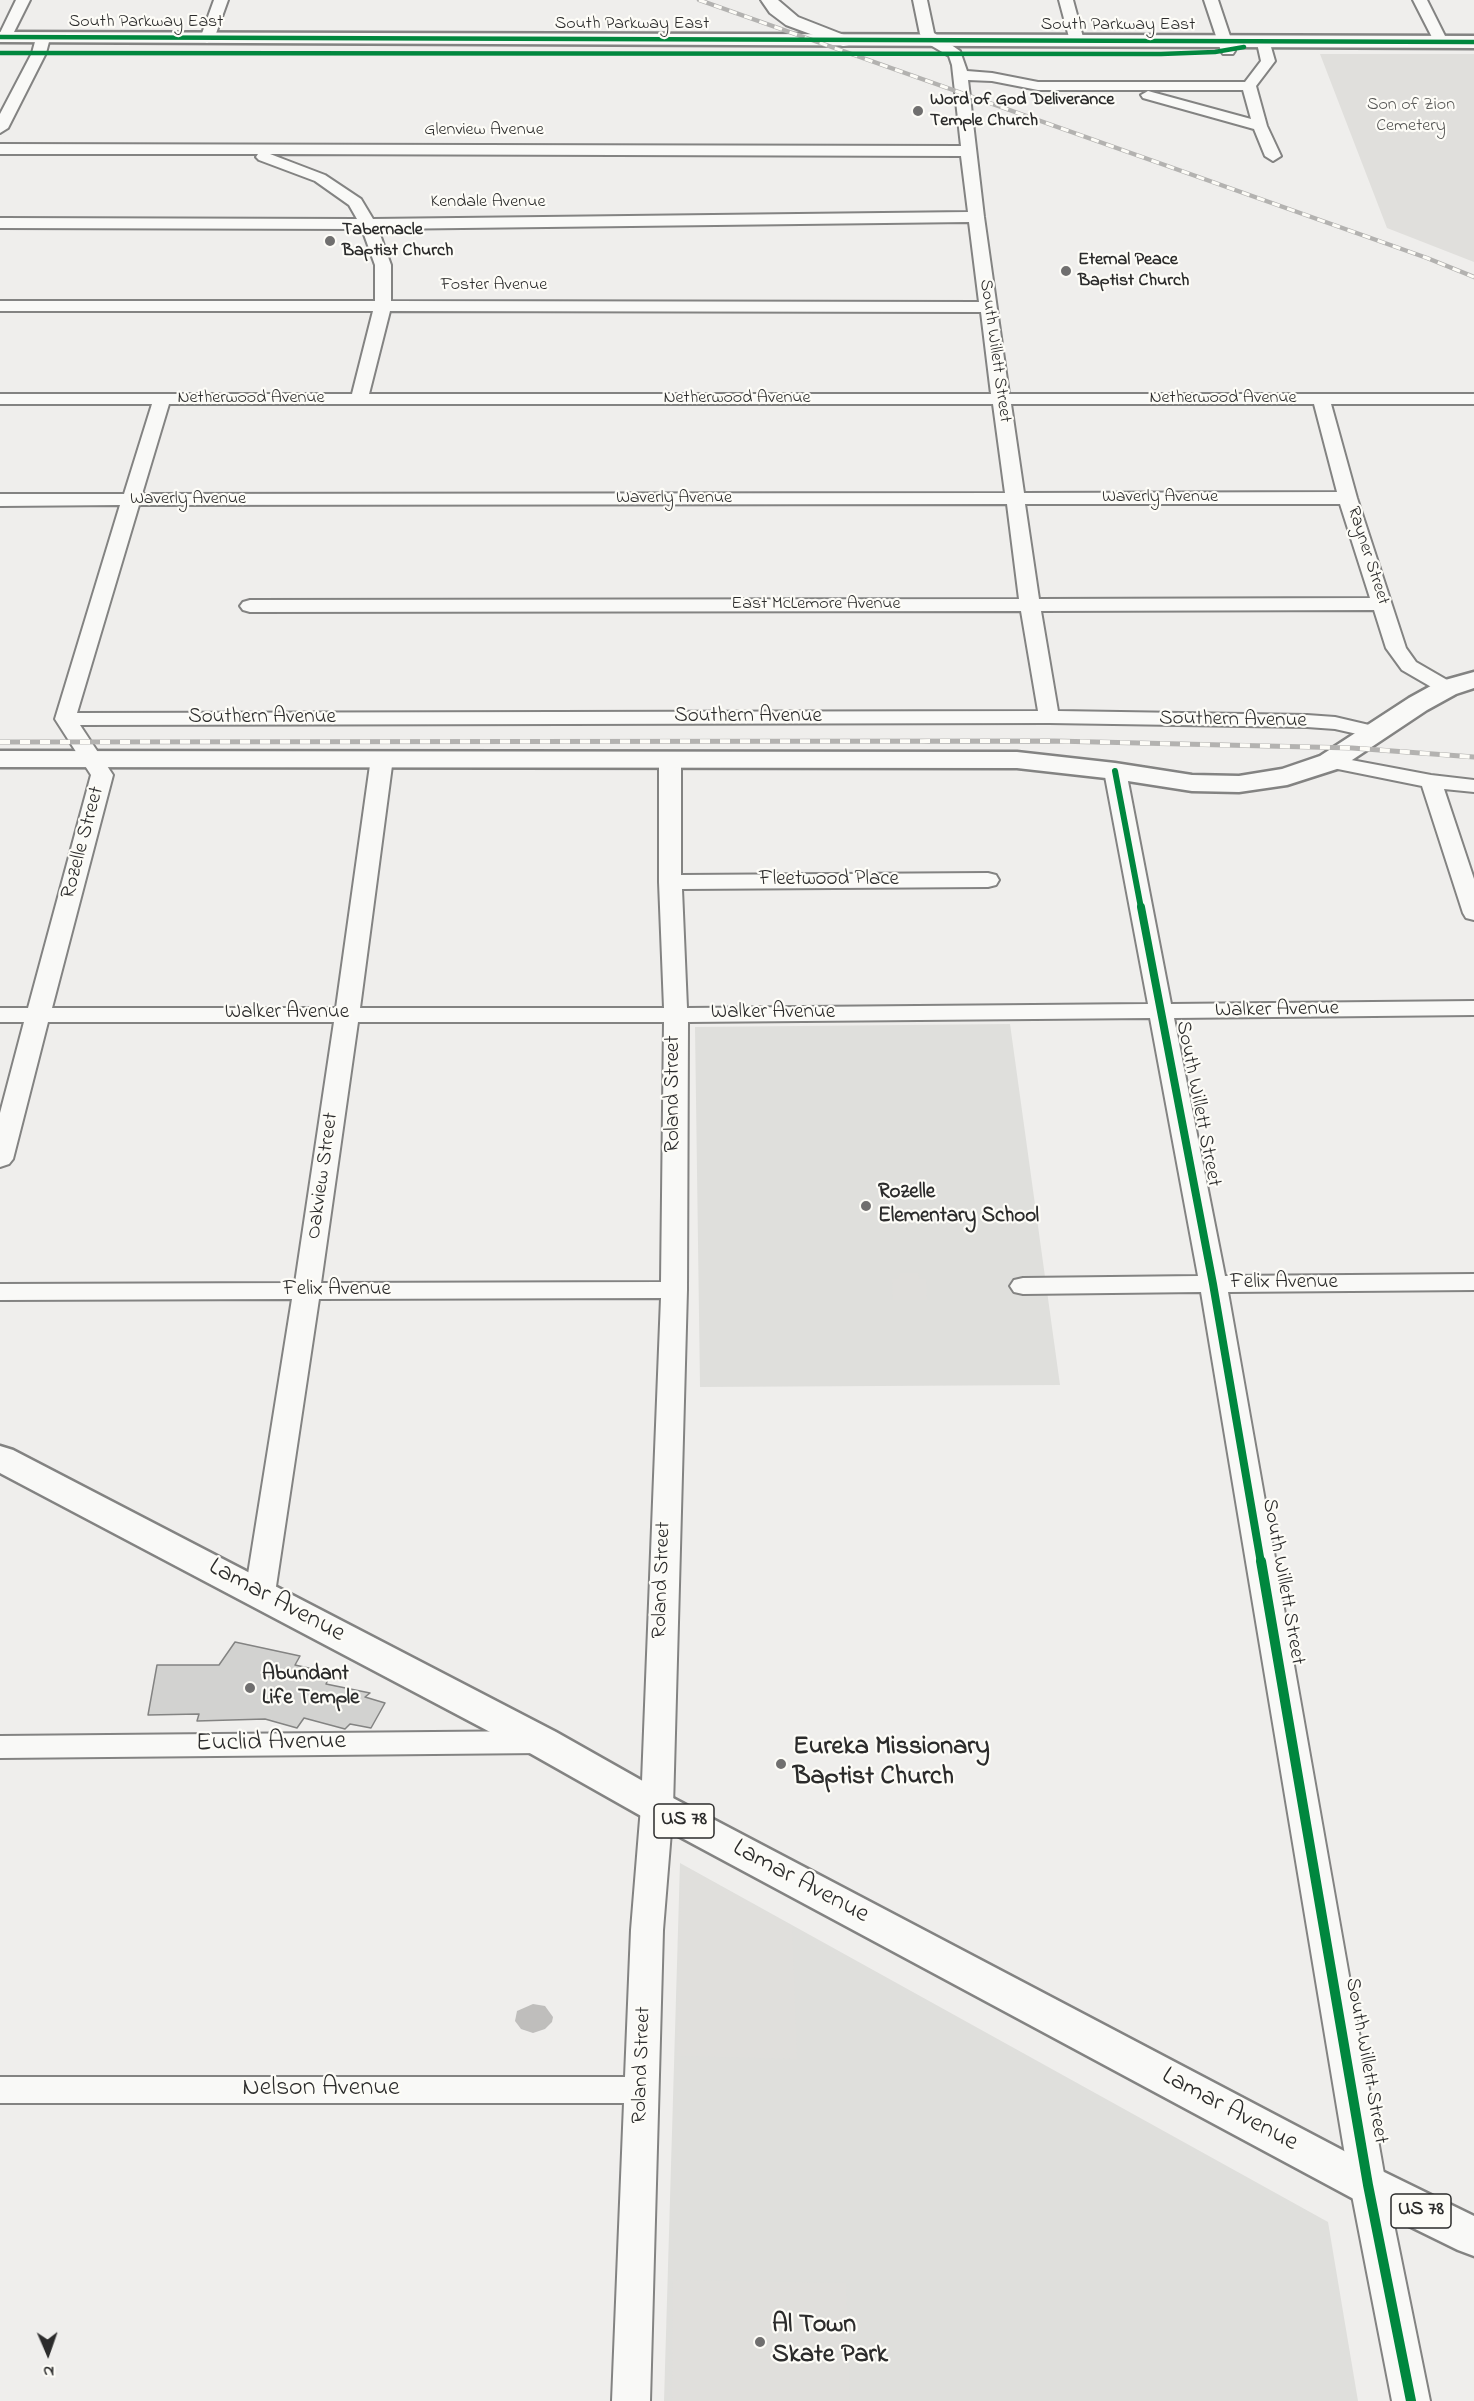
<!DOCTYPE html>
<style>
body{margin:0}
#map{position:relative;width:1474px;height:2401px;overflow:hidden;background:#efeeec;font-family:"Indie Flower",sans-serif}
canvas{display:block}
.north{position:absolute;left:18px;top:2323px;width:60px;height:60px;-webkit-text-stroke:4px #fdfcf7;paint-order:stroke;rotate:178deg;font-size:16px;font-weight:700;line-height:24px;text-align:center;color:#2b2b2b}
.north::after{content:'';display:block;margin:auto;width:21px;height:27px;background:#2b2b2b;clip-path:polygon(50% 0,100% 100%,50% 72%,0 100%)}
</style>
<div id="map">
<canvas width="1474" height="2401"></canvas>
<div class="north">N</div>
</div>
<script>
const ctx = document.querySelector('canvas').getContext('2d');
ctx.lineJoin = 'round';
function fillPath(path, color) { ctx.fillStyle = color; ctx.fill(path, 'evenodd'); }
const shape = rows => new Path2D(rows.map(r => 'M' + r).join(''));
function stroke(path, color, width, dash) { ctx.strokeStyle = color; ctx.lineWidth = width; ctx.lineCap = dash ? 'butt' : 'round'; ctx.setLineDash(dash || []); ctx.stroke(path); }
function drawText(font, color, halo, rows, align = 'center') {
  ctx.font = font + ' "Indie Flower",sans-serif'; ctx.lineWidth = 4.5; ctx.setLineDash([]); ctx.textBaseline = 'middle'; ctx.strokeStyle = halo; ctx.fillStyle = color; for (const [text, x, y, turn = 0] of rows) {
    ctx.save(); ctx.translate(x, y); ctx.rotate((+turn || 0) * Math.PI / 180); ctx.textAlign = isNaN(turn) ? turn : align; if (halo) ctx.strokeText(text, 0, 0); ctx.fillText(text, 0, 0); ctx.restore();
  }
}
fillPath(shape([
 [1010,1024,1060,1385,700,1387,695,1027],
 [680,1863,1328,2222,1358,2401,664,2401]
]), '#dfdfdc');
fillPath(shape([
 [1320,54,1474,54,1474,262,1387,228],
 [900,1273,918,1273,919,1279,926,1279,927,1300,893,1300,892,1279,899,1279],
 [688,1868,792,1926,797,2059,677,2056,681,1871],
 [673,2280,846,2283,850,2401,672,2401]
]), '#e0dfdc');
fillPath(shape([
 [533,2004,545,2006,553,2017,552,2022,545,2029,533,2033,521,2029,515,2021,517,2011]
]), '#bfbebc');
const building = shape([
 [235,1642,300,1656,295,1665,331,1673,326,1684,370,1693,365,1697,385,1703,371,1728,350,1724,345,1729,304,1718,297,1728,265,1719,197,1721,199,1714,148,1715,157,1665,219,1665,235,1642]
]);
fillPath(building, '#d2d2d0');
stroke(building, '#838382', 1.5);
const minor = shape([
 [16,0,30,0,10,40,0,40,0,33,16,0],
 [214,0,228,0,214,39,207,43,200,39,214,0],
 [913,0,927,0,934,33,960,51,967,71,992,73,1038,82,1245,82,1261,61,1257,43,1259,40,1269,40,1275,61,1256,86,1267,126,1281,156,1273,161,1265,156,1254,129,1143,98,1141,95,1148,91,1251,119,1243,90,1038,90,992,81,968,80,984,217,1009,394,1474,394,1474,404,1331,404,1357,498,1406,648,1416,662,1454,684,1457,688,1454,692,1447,694,1440,692,1402,670,1386,648,1374,610,1041,611,1058,711,1307,715,1335,717,1382,728,1385,732,1382,736,1375,738,1335,729,1307,727,1049,723,80,725,113,775,52,1008,336,1008,371,758,375,754,382,752,389,754,393,758,360,1008,664,1008,659,882,659,759,663,755,670,753,677,755,681,759,681,875,988,873,996,875,999,880,996,885,988,887,682,889,687,1008,1148,1004,1104,771,1107,766,1115,765,1123,766,1126,771,1171,1004,1474,1001,1474,1015,1174,1018,1225,1276,1474,1274,1474,1290,1228,1292,1386,2185,1430,2401,1392,2401,1350,2185,1201,1292,1023,1294,1014,1292,1010,1286,1014,1280,1023,1278,1198,1276,1150,1018,688,1022,687,1290,673,1807,663,1930,650,2401,612,2401,624,2103,0,2103,0,2077,625,2077,631,1930,641,1807,661,1298,319,1299,275,1593,270,1600,260,1603,250,1600,245,1593,292,1299,0,1300,0,1284,295,1283,334,1022,48,1022,13,1159,9,1164,0,1167,0,1113,24,1022,0,1022,0,1008,28,1008,91,775,55,719,120,505,0,506,0,494,124,494,152,404,0,404,0,394,352,394,373,311,0,311,0,301,375,301,375,265,362,229,0,228,0,218,357,219,349,205,315,181,259,160,256,157,258,154,0,154,0,144,961,146,952,65,949,56,927,43,920,34,913,0],
 [270,154,961,156,968,212,373,219,361,199,325,175,270,154],
 [969,222,979,302,391,301,391,265,378,229,969,222],
 [390,311,981,312,991,394,369,394,390,311],
 [169,404,993,404,1005,493,142,494,169,404],
 [1011,404,1314,404,1337,492,1024,493,1011,404],
 [1007,504,1019,599,250,600,243,602,240,606,243,610,250,612,1021,611,1038,711,77,713,139,505,1007,504],
 [1025,504,1340,504,1370,598,1039,599,1025,504],
 [358,1022,664,1022,661,1282,321,1283,358,1022],
 [1059,0,1073,0,1084,41,1082,44,1077,45,1070,41,1059,0],
 [1204,0,1218,0,1235,51,1233,54,1223,54,1221,51,1204,0],
 [1413,0,1427,0,1448,42,1446,45,1436,45,1413,0],
 [43,34,50,38,46,53,8,128,0,133,0,114,32,53,36,38,43,34],
 [1330,756,1431,775,1474,780,1474,792,1444,789,1474,879,1474,920,1466,918,1463,913,1422,786,1323,766,1319,762,1323,758,1330,756],
 [542,1731,553,1734,557,1742,553,1750,542,1753,0,1758,0,1736,542,1731]
]);
const tertiary = shape([
 [761,0,778,0,798,17,849,37,852,41,849,45,843,46,786,25,770,13,761,0]
]);
const secondary = shape([
 [1474,672,1474,688,1456,694,1427,710,1340,768,1287,785,1239,792,1192,791,1115,779,1017,768,0,767,0,751,1017,752,1115,763,1192,775,1239,776,1282,769,1320,756,1409,698,1438,682,1474,672]
]);
const primary = shape([
 [0,32,1474,36,1474,48,0,42,0,32],
 [0,1446,13,1450,556,1732,671,1797,1384,2172,1474,2216,1474,2256,1458,2250,1352,2198,643,1817,528,1752,0,1473,0,1446]
]);
stroke(minor, '#838382', 4);
stroke(tertiary, '#838382', 4);
stroke(secondary, '#838382', 5);
stroke(primary, '#838382', 5);
fillPath(minor, '#f9f9f7');
fillPath(tertiary, '#f9f9f7');
fillPath(secondary, '#f9f9f7');
fillPath(primary, '#f9f9f7');
const railFar1 = shape([
 [699,0,1427,258,1474,277]
]);
const rail = shape([
 [0,742,1054,741,1352,748,1474,757]
]);
stroke(railFar1, '#b3b2b0', 4.5);
stroke(rail, '#b3b2b0', 5);
stroke(railFar1, '#fdfcf7', 3, [8]);
stroke(rail, '#fdfcf7', 4, [10]);
stroke(shape([
 [0,37,1474,42],
 [0,53,1161,54,1215,52,1244,47]
]), '#00873e', 4.5);
stroke(shape([
 [1115,771,1141,908]
]), '#00873e', 6);
stroke(shape([
 [1141,907,1213,1284,1261,1563]
]), '#00873e', 8);
stroke(shape([
 [1261,1561,1368,2185,1411,2401]
]), '#00873e', 10);
for (const [x, y, r, color] of [
 [918,111,6,"#706f6f"],
 [330,241,6,"#706f6f"],
 [1066,271,6,"#706f6f"],
 [866,1206,6,"#706f6f"],
 [250,1688,6,"#706f6f"],
 [781,1764,6,"#706f6f"],
 [760,2342,6,"#706f6f"]
]) { const dot = new Path2D(); dot.arc(x, y, r, 0, 2 * Math.PI); ctx.fillStyle = color; ctx.fill(dot); stroke(dot, '#fdfcf7', 2); }
drawText('18px', '#2b2b2b', '#fdfcf7', [
 ["South Parkway East",146,23],
 ["South Parkway East",632,25],
 ["South Parkway East",1118,26],
 ["Glenview Avenue",484,131],
 ["Kendale Avenue",488,203],
 ["Foster Avenue",494,286],
 ["South Willett Street",994,351,82],
 ["Netherwood Avenue",251,399],
 ["Netherwood Avenue",737,399],
 ["Netherwood Avenue",1223,399],
 ["Waverly Avenue",1160,498],
 ["Waverly Avenue",674,499],
 ["Waverly Avenue",188,500],
 ["Rayner Street",1367,556,72],
 ["East McLemore Avenue",816,605]
]);
drawText('bold 18px', '#2b2b2b', '#fdfcf7', [
 ["Word of God Deliverance",930,101],
 ["Temple Church",930,122],
 ["Tabernacle",342,231],
 ["Baptist Church",342,252],
 ["Eternal Peace",1078,261],
 ["Baptist Church",1078,282]
], 'left');
drawText('18px', '#555554', '#fdfcf7', [
 ["Son of Zion",1411,106],
 ["Cemetery",1411,127]
]);
for (const [x, y, w] of [
 [684,1821,60],
 [1421,2211,60]
]) { const box = new Path2D(); box.roundRect(x - w / 2, y - 17, w, 34, 4.5); ctx.fillStyle = '#fdfcf7'; ctx.fill(box); stroke(box, '#2b2b2b', 1.5); }
drawText('bold 20px', '#2b2b2b', null, [
 ["US 78",684,1821],
 ["US 78",1421,2211]
]);
drawText('21px', '#2b2b2b', '#fdfcf7', [
 ["Southern Avenue",748,718],
 ["Southern Avenue",262,719],
 ["Southern Avenue",1233,721,1],
 ["Rozelle Street",84,843,-75],
 ["Fleetwood Place",829,881],
 ["Walker Avenue",1277,1011,-1],
 ["Walker Avenue",287,1014],
 ["Walker Avenue",773,1014],
 ["Roland Street",675,1094,-90],
 ["South Willett Street",1197,1104,79],
 ["Oakview Street",324,1176,-82],
 ["Felix Avenue",1284,1284],
 ["Felix Avenue",337,1291],
 ["Roland Street",663,1580,-88],
 ["South Willett Street",1282,1582,80],
 ["South Willett Street",1365,2061,80],
 ["Roland Street",643,2065,-88]
]);
drawText('bold 21px', '#2b2b2b', '#fdfcf7', [
 ["Rozelle",878,1194],
 ["Elementary School",878,1218],
 ["Abundant",262,1676],
 ["Life Temple",262,1700]
], 'left');
drawText('26px', '#2b2b2b', '#fdfcf7', [
 ["Lamar Avenue",276,1602,28],
 ["Euclid Avenue",271,1744,-1],
 ["Lamar Avenue",800,1883,28],
 ["Nelson Avenue",321,2090],
 ["Lamar Avenue",1229,2111,28]
]);
drawText('bold 26px', '#2b2b2b', '#fdfcf7', [
 ["Eureka Missionary",793,1749],
 ["Baptist Church",793,1779],
 ["Al Town",772,2327],
 ["Skate Park",772,2357]
], 'left');
</script>
